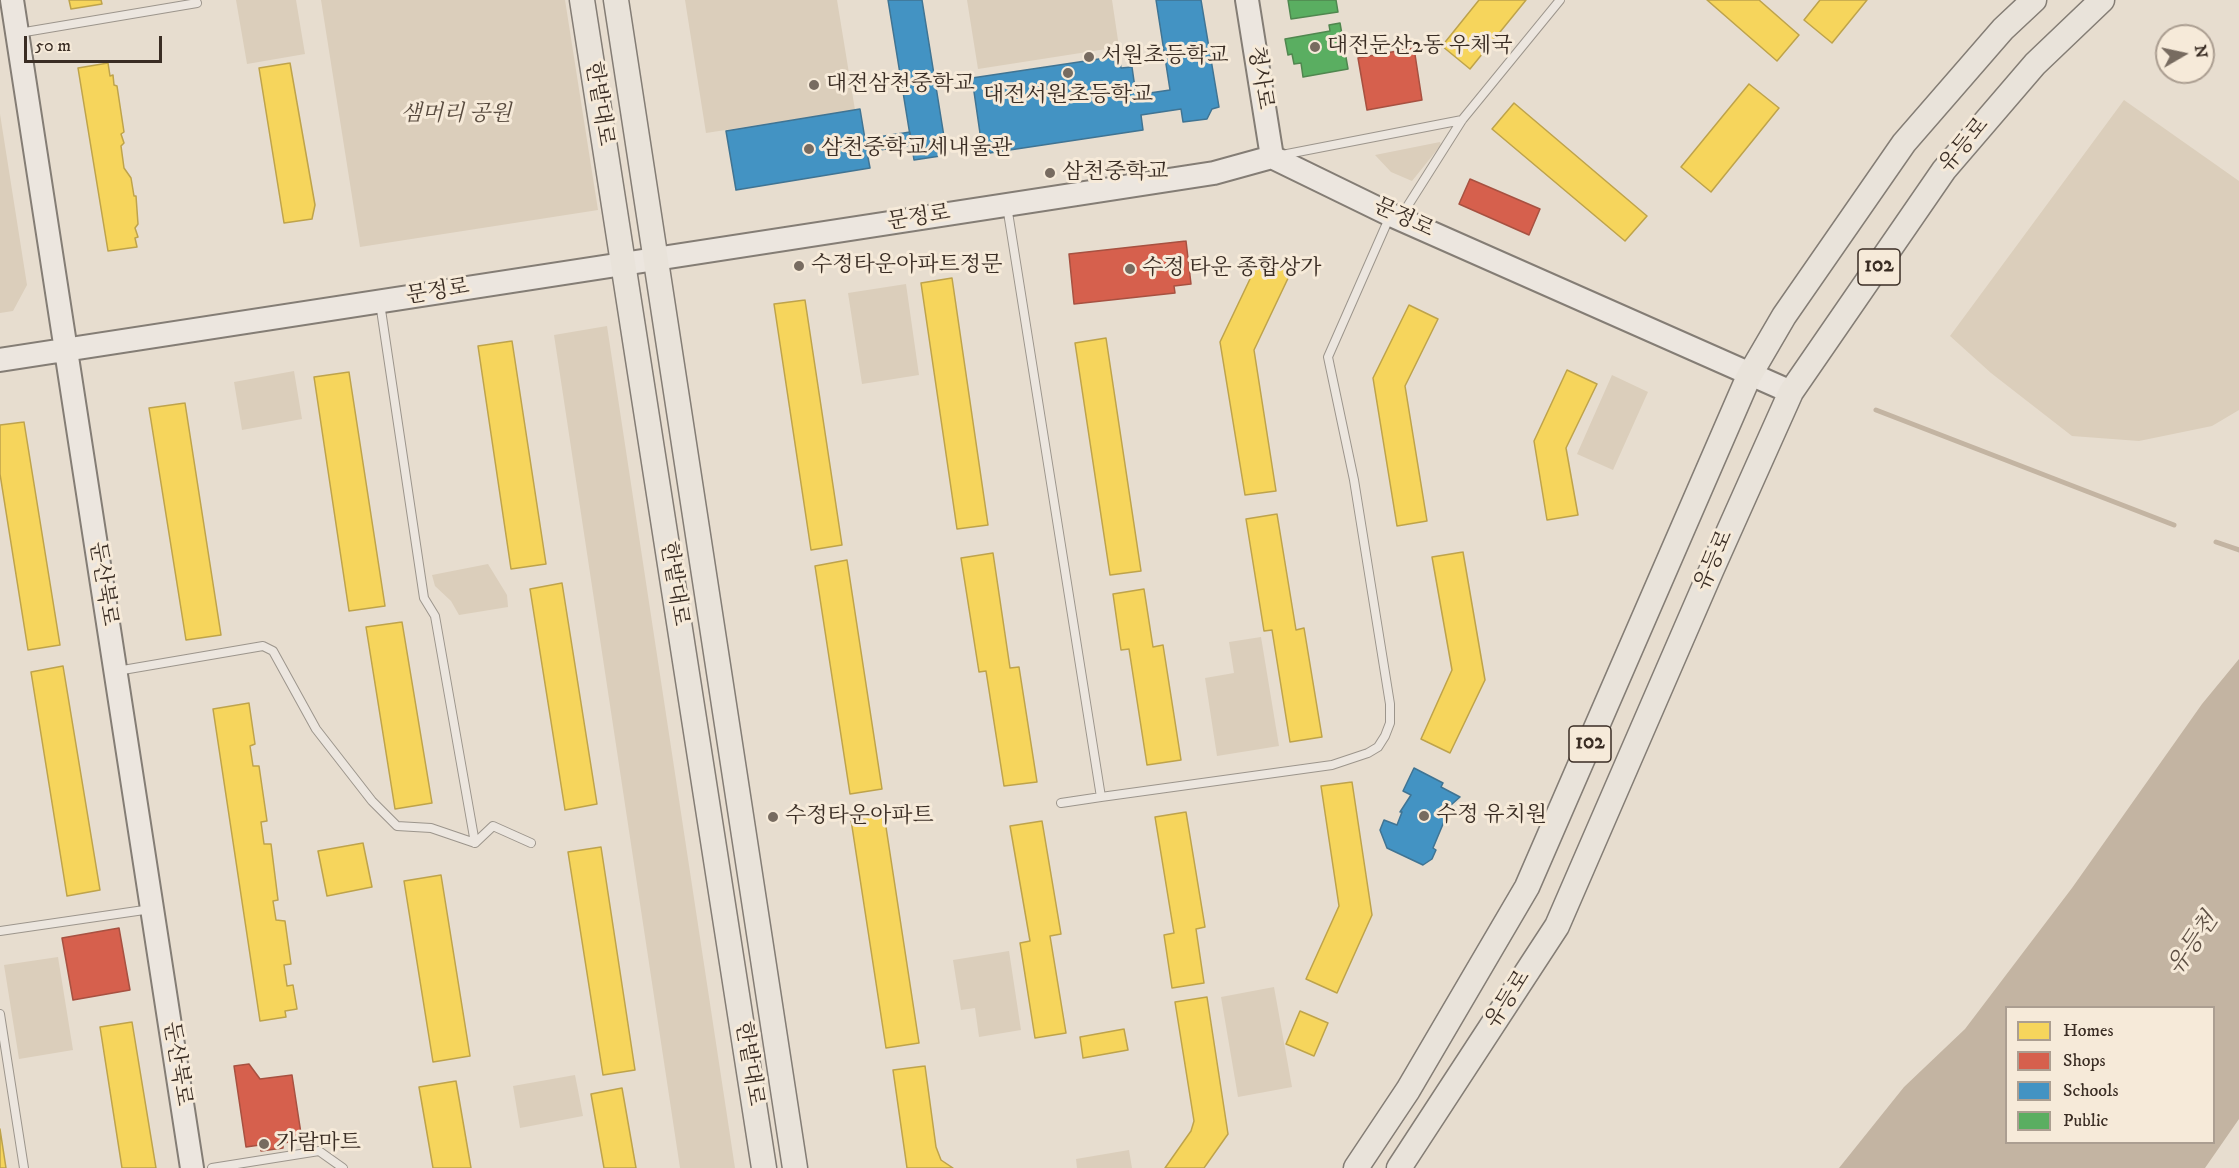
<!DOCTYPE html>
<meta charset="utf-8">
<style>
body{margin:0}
#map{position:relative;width:2239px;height:1168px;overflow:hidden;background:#e7ddcf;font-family:"IM FELL DW Pica",serif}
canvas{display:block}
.legend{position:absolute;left:2005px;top:1006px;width:210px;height:138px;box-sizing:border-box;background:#f6ead9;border:2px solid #ab9e91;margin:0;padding:8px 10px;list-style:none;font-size:18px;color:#3a2d24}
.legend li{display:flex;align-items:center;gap:12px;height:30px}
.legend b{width:30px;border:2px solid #ab9e91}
.north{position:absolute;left:2155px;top:24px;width:60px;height:60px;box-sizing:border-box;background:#f6ead9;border:2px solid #ab9e91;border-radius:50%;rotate:81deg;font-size:16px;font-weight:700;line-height:24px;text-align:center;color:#3a2d24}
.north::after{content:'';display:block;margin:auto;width:21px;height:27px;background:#776b60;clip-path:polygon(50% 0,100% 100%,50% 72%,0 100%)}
.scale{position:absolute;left:24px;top:36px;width:138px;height:27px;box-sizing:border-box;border:3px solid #3a2d24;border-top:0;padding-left:8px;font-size:18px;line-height:21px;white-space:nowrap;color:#3a2d24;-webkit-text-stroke:4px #f6ead9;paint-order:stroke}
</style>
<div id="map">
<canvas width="2239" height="1168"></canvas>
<ul class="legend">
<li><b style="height:16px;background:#f6d55c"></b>Homes</li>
<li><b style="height:16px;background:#d6604d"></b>Shops</li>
<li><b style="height:16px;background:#4393c3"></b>Schools</li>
<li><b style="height:16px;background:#5aae61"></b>Public</li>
</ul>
<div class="north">N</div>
<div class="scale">50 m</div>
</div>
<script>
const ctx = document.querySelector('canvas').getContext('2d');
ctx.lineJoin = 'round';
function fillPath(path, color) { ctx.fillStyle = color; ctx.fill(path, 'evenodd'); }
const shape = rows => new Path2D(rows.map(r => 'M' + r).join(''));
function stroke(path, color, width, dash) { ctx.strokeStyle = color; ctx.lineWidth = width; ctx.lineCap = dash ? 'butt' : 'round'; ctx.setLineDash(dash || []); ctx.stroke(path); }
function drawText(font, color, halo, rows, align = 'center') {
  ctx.font = font + ' "IM FELL DW Pica","Noto Serif KR",serif'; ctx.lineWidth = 6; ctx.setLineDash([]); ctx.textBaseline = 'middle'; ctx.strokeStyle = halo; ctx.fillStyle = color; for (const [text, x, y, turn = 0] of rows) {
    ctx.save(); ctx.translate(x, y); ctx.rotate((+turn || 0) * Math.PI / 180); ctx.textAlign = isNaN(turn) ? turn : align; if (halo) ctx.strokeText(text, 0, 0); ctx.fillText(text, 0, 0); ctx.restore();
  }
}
fillPath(shape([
 [236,0,296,0,305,54,247,64],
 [321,0,565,0,598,210,360,247],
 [685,0,837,0,855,110,706,133],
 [967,0,1112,0,1119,47,978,69],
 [2124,100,2239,181,2239,410,2212,426,2139,441,2072,436,1991,373,1950,336],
 [0,114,27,285,13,311,0,313],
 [1440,142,1441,145,1412,181,1391,172,1375,155],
 [906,284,919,375,862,384,848,293],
 [607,326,735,1168,680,1168,554,335],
 [294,371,302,419,242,430,234,382],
 [1612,375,1648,392,1613,470,1577,454],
 [488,564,507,595,508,607,459,615,451,601,435,586,432,575],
 [1261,637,1279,746,1217,756,1205,678,1234,673,1229,642],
 [1009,951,1021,1030,979,1037,975,1008,961,1010,953,960],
 [58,957,73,1050,19,1059,4,965],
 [1274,987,1292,1087,1238,1097,1221,997],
 [575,1075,583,1116,520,1128,513,1086],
 [1129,1150,1132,1168,1077,1168,1076,1159]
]), '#dbcebb');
fillPath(shape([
 [2239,659,2239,1119,2205,1168,1839,1168,1904,1087,1965,1029,2072,888,2202,704],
 [2006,1008,2214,1008,2214,1142,2006,1142]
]), '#c3b4a2');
const homes = shape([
 [69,0,101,0,102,4,71,9,69,0],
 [1479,0,1526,0,1470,69,1442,46,1479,0],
 [1707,0,1759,0,1799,35,1777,61,1707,0],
 [1820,0,1867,0,1832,43,1804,20,1820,0],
 [108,63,110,76,113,75,114,85,117,86,124,132,121,134,124,143,121,146,124,168,131,178,134,196,136,196,138,224,135,228,138,237,135,238,137,247,108,251,78,68,108,63],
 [290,63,315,205,312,219,284,223,259,68,290,63],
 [1749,84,1779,108,1711,192,1681,167,1749,84],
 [1514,103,1647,216,1625,241,1492,129,1514,103],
 [1260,258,1291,272,1254,350,1276,491,1245,495,1220,342,1260,258],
 [952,278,988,525,957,529,921,283,952,278],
 [805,300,842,545,811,550,774,304,805,300],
 [1409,305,1438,319,1405,386,1427,521,1397,526,1373,378,1409,305],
 [1106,338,1141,571,1110,575,1075,343,1106,338],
 [512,341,546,564,511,569,478,346,512,341],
 [1567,370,1597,384,1566,448,1578,515,1547,520,1534,441,1567,370],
 [349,372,385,606,349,611,314,377,349,372],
 [185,403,221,635,186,640,149,408,185,403],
 [24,422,60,645,28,650,0,474,0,425,24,422],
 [1277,514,1296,630,1304,628,1322,737,1290,742,1272,630,1264,631,1246,519,1277,514],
 [1463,552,1485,680,1450,753,1421,739,1452,670,1432,557,1463,552],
 [993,553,1010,668,1019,667,1037,782,1004,786,986,671,979,672,961,558,993,553],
 [847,560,882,789,850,794,815,566,847,560],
 [562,583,597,804,565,810,530,589,562,583],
 [1144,589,1153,647,1163,645,1181,760,1147,765,1129,649,1121,650,1113,594,1144,589],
 [402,622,432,803,395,809,366,627,402,622],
 [63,666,100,890,67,896,31,672,63,666],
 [249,703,255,744,250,746,253,766,259,766,267,821,261,822,264,844,271,844,278,900,273,901,276,920,285,921,291,964,284,965,287,986,293,985,297,1009,285,1011,286,1017,260,1021,213,709,249,703],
 [1352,782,1372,915,1337,993,1306,979,1339,906,1321,786,1352,782],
 [1186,812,1205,927,1196,929,1204,983,1172,988,1164,935,1174,933,1155,817,1186,812],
 [884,814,919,1043,886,1048,851,820,884,814],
 [1042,821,1061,934,1050,936,1066,1033,1035,1038,1020,943,1030,941,1010,826,1042,821],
 [363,843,372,887,327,896,318,851,363,843],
 [601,847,635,1070,603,1075,568,852,601,847],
 [441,875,470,1056,433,1062,404,881,441,875],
 [1207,997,1228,1134,1204,1168,1165,1168,1191,1131,1194,1121,1175,1002,1207,997],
 [1300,1011,1328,1023,1314,1056,1286,1044,1300,1011],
 [132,1022,156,1168,122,1168,100,1027,132,1022],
 [1124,1029,1128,1050,1083,1058,1080,1037,1124,1029],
 [925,1066,936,1147,941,1160,953,1168,907,1168,893,1070,925,1066],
 [456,1081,471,1168,433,1168,419,1087,456,1081],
 [622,1088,636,1168,604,1168,591,1094,622,1088],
 [0,1129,6,1168,0,1168,0,1129]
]);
fillPath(homes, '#f6d55c');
stroke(homes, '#bea34b', 1.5);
const shops = shape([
 [1414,48,1422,100,1367,110,1358,58,1414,48],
 [1470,179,1540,209,1529,235,1459,204,1470,179],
 [1186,241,1191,284,1174,286,1175,293,1074,304,1069,254,1186,241],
 [119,928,130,990,73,1000,62,938,119,928],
 [249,1064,260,1079,292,1075,302,1140,283,1143,283,1148,261,1151,260,1145,246,1147,234,1066,249,1064]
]);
fillPath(shops, '#d6604d');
stroke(shops, '#a75141', 1.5);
const schools = shape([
 [888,0,922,0,947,155,914,160,888,0],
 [1156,0,1201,0,1219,107,1212,109,1207,119,1183,122,1181,109,1141,115,1143,130,983,154,972,78,1119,56,1121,68,1132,67,1136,95,1170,90,1156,0],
 [860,109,865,139,910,132,912,145,867,152,870,168,736,190,726,131,860,109],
 [1414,768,1443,783,1441,787,1460,797,1451,805,1433,848,1436,850,1432,859,1423,865,1387,848,1380,830,1384,820,1397,825,1402,812,1400,812,1411,795,1403,791,1414,768]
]);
fillPath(schools, '#4393c3');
stroke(schools, '#407493', 1.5);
const public = shape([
 [1288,0,1336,0,1338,12,1291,19,1288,0],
 [1340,23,1348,69,1303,77,1301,63,1294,64,1292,54,1288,55,1285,39,1330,31,1329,25,1340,23]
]);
fillPath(public, '#5aae61');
stroke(public, '#50874f', 1.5);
stroke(shape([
 [1876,410,2174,525],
 [2216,542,2239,550]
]), '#c3b4a2', 5);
const lane = shape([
 [19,33,197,3],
 [1282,155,1462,120],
 [1007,206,1101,797,1061,803],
 [1400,218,1462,120,1560,0],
 [380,303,424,598,435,616,475,843],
 [117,671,263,646,273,651,316,729,372,801,397,826,431,828,475,843,493,826,531,843],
 [1101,797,1332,765,1368,753,1378,747,1385,736,1390,723,1390,704,1354,480,1328,357,1390,216],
 [0,931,151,909],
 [0,1014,24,1168],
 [212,1168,319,1151,343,1168]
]);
const secondary = shape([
 [12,0,192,1168],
 [1247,0,1272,157],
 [0,360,1214,173,1272,157,1391,215,1791,392]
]);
const primary = shape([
 [582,0,764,1168],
 [616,0,795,1168],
 [1356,1168,1408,1090,1527,887,1749,376,1784,316,1904,143,2003,29,2034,0],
 [1399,1168,1557,926,1711,571,1791,392,1944,170,2035,64,2102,0]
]);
stroke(lane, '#9c958c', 10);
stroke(secondary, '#847d75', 26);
stroke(primary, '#847d75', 27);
stroke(lane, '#ece6df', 8);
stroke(secondary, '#ece6df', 22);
stroke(primary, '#e9e3da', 24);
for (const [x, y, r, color] of [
 [1315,47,6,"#776b60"],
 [1089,57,6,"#776b60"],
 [1068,73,6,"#776b60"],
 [814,85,6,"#776b60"],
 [809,149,6,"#776b60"],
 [1050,173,6,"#776b60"],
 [799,266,6,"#776b60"],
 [1130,269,6,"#776b60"],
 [1424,816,6,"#776b60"],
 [773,817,6,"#776b60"],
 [264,1144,6,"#776b60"]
]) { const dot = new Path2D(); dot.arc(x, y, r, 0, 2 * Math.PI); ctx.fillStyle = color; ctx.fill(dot); stroke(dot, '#f6ead9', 2); }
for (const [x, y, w] of [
 [1879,267,42],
 [1590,744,42]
]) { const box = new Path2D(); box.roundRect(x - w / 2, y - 18, w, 36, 4.5); ctx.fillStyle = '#f6ead9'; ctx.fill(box); stroke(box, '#3a2d24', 1.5); }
drawText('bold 21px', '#3a2d24', null, [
 ["102",1879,267],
 ["102",1590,744]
]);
drawText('22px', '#3a2d24', '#f6ead9', [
 ["대전둔산2동 우체국",1327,47],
 ["서원초등학교",1101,57],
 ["대전삼천중학교",826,85],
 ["대전서원초등학교",1068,96,"center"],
 ["삼천중학교세내울관",821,149],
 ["삼천중학교",1062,173],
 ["수정타운아파트정문",811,266],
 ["수정 타운 종합상가",1142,269],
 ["수정 유치원",1436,816],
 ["수정타운아파트",785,817],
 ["가람마트",276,1144]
], 'left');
drawText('22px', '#3a2d24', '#f6ead9', [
 ["청사로",1259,78,81],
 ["한밭대로",598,104,81],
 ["유등로",1965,146,-50],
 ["문정로",919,219,-9],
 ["문정로",1403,219,25],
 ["문정로",438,293,-9],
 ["유등로",1715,561,-66],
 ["둔산북로",102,584,81],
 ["한밭대로",673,584,81],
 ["유등로",1509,1000,-57],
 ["둔산북로",176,1064,81],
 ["한밭대로",748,1064,81]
]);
drawText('italic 22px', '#584b3f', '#f6ead9', [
 ["샘머리 공원",456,115]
]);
drawText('italic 24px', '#5e5044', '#f6ead9', [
 ["유등천",2194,945,-55]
]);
</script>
